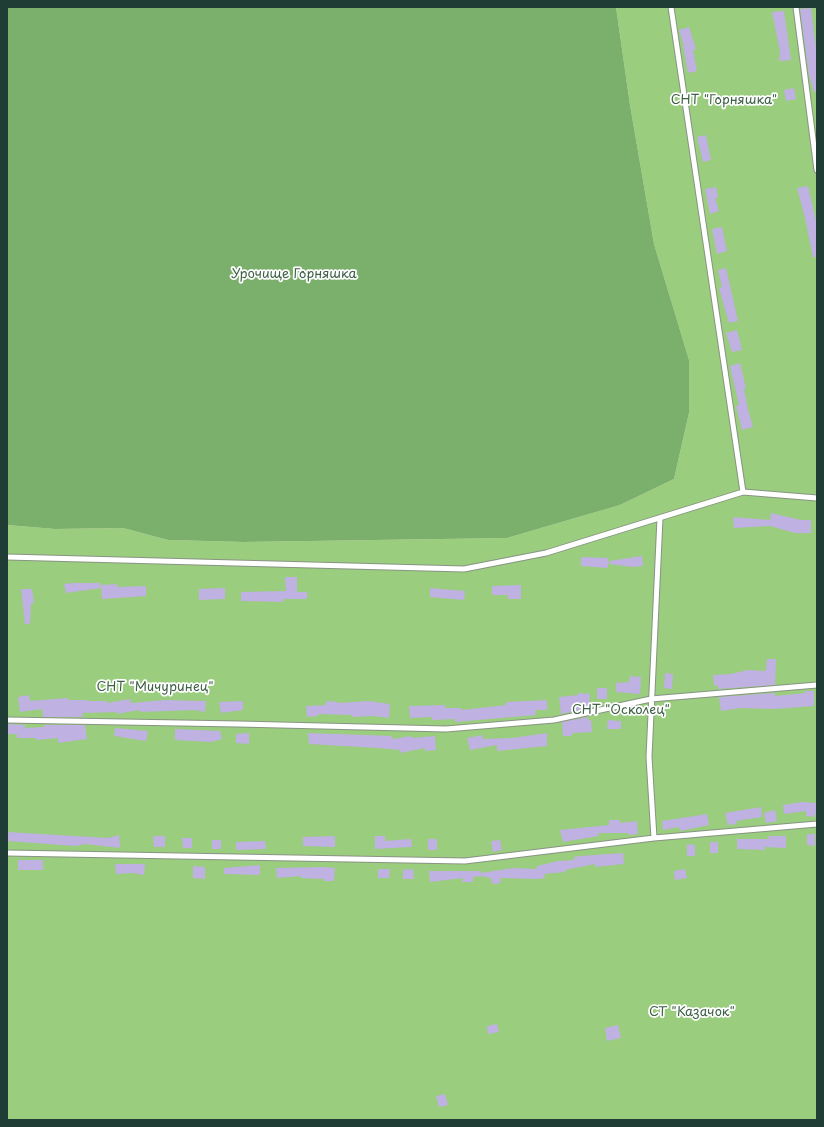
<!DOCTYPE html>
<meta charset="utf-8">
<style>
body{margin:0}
#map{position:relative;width:824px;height:1127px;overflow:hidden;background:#f2ebd4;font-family:"Playpen Sans",sans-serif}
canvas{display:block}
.frame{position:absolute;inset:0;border:8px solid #1f3d34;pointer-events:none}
</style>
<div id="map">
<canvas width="824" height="1127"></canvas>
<div class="frame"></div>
</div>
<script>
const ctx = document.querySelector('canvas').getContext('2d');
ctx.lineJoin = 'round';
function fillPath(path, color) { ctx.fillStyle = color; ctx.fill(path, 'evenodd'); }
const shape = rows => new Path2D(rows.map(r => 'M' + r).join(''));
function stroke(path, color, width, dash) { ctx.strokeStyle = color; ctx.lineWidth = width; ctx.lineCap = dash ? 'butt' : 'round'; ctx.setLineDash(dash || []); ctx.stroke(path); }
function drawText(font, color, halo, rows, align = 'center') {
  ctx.font = font + ' "Playpen Sans",sans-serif'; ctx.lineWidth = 3.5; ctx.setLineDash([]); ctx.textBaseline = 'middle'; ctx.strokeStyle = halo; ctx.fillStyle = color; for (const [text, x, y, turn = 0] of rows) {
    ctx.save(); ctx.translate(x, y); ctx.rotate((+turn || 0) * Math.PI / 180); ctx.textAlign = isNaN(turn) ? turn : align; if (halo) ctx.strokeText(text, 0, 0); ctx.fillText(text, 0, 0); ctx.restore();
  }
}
fillPath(shape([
 [616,7,817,7,817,1120,7,1120,7,525,55,529,123,528,168,540,244,542,507,538,620,505,674,479,689,413,689,360,654,244,630,105]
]), '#9acd7d');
fillPath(shape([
 [7,7,616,7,630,105,654,244,689,360,689,413,674,479,620,505,507,538,244,542,168,540,123,528,55,529,7,525]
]), '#7bb06c');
fillPath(shape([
 [811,8,817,56,817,91,814,92,809,75,800,9],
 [784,11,791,60,779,61,780,52,772,12],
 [689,27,696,49,693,50,697,71,688,73,683,46,684,46,679,30],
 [794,88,796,99,786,101,784,90],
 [706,135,711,160,703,162,697,137],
 [808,186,817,225,817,257,813,257,805,218,797,188],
 [716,187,718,198,715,198,719,211,710,214,705,189],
 [722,227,727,251,717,254,712,229],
 [726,268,738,321,729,323,719,288,722,287,718,270],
 [737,330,742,350,732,352,726,333],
 [740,363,746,388,744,389,748,409,753,427,742,430,736,406,739,405,730,366],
 [771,513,801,520,811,520,811,533,795,533,770,526,734,528,733,517,770,520],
 [642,556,643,566,632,567,609,564,609,561],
 [581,557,608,558,608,568,581,566],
 [285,577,297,577,297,592,307,592,307,599,283,599,283,602,241,601,241,592,286,591],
 [73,583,100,583,101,588,66,593,64,584],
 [117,584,117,587,146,586,146,596,102,599,101,585],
 [521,585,521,599,508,599,508,595,492,595,492,586],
 [225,588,225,599,199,600,199,589],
 [430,588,465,591,464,600,430,597],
 [21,589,32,589,34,603,31,604,30,624,25,624],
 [767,659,776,659,775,685,718,689,718,685,714,686,713,675,730,674,748,670,764,671,766,670],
 [665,673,673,674,672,689,664,688],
 [630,676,641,677,640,694,616,692,616,683,629,682],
 [597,688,607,688,607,699,597,699],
 [805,691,814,691,814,706,774,709,741,708,721,711,719,697,775,693,775,696,805,693],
 [578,693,590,694,589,708,561,714,559,697,578,695],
 [29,695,30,701,68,698,68,700,87,700,87,701,107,701,107,703,130,699,131,703,164,700,206,701,205,712,194,710,140,712,140,710,116,714,117,712,82,713,83,717,43,717,42,709,20,712,18,697],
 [547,700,547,710,535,710,536,715,455,722,455,719,432,720,432,717,410,718,409,706,445,705,445,708,461,708,462,710,506,705,506,702],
 [243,701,243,710,221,713,219,702],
 [326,701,338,702,338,703,368,701,390,704,389,718,374,716,352,717,352,715,318,714,318,716,307,717,306,706,326,705],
 [588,717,588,720,591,720,592,732,572,733,572,736,563,736,562,722],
 [608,720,621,721,621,729,607,729],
 [7,724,25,725,25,728,44,727,44,725,85,725,87,739,58,743,58,738,36,740,36,738,17,738,17,734,7,734],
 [115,728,148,731,146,741,114,736],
 [175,729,220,731,222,739,211,742,175,740],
 [249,733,249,744,236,743,236,734],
 [308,733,392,736,392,739,412,736,412,738,435,736,436,750,425,751,425,748,400,753,400,750,378,748,309,744],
 [547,733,547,746,497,751,497,745,470,750,467,738,482,735,483,739,512,738],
 [802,802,817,803,815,817,806,816,806,811,784,814,783,805],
 [761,807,762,817,736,821,737,824,728,825,725,813],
 [775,810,777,821,766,823,764,813],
 [707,814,709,825,680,831,679,827,663,830,662,821],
 [609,820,620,820,620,823,637,821,638,834,628,835,628,833,598,833,599,836,563,842,560,830,609,825],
 [7,832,108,838,119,835,120,848,85,844,76,846,7,841],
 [807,834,815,834,815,846,807,845],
 [153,836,165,836,165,847,154,847],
 [335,836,335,847,303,846,303,837],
 [375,836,385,836,385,841,411,839,412,847,375,849],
 [768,836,786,836,786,848,765,847,765,850,737,849,737,839,769,839],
 [182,838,192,838,192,848,183,848],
 [428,839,437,839,437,850,428,850],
 [212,840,221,840,221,849,212,849],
 [500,840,502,850,493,852,491,841],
 [265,841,266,849,236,850,236,842],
 [710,842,718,842,718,853,710,853],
 [687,844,695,845,695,856,687,856],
 [623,853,624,864,595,867,595,864,565,870,565,872,544,874,545,878,538,879,500,878,501,883,492,884,491,878,480,876,473,877,473,882,462,882,463,878,430,882,429,871,481,871,481,873,513,868,537,869,537,866,558,861,574,860,574,857,581,856],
 [18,860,43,860,43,870,18,870],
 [115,864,145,864,144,875,133,873,116,874],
 [260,865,260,875,224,874,224,868],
 [193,866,205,867,205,879,193,878],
 [325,867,335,868,334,881,324,881,324,879,301,878,301,876,277,878,276,868],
 [378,869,390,869,389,878,378,878],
 [413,869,414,879,403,879,403,870],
 [685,869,687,878,675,880,674,871],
 [497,1024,499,1032,488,1034,487,1026],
 [618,1025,621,1038,607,1041,605,1028],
 [445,1094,448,1105,439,1107,436,1096]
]), '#bfb1e2');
const service = shape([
 [671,7,743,492],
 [796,7,817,170],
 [7,557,464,569,546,553,743,492,817,498],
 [7,720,239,724,446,729,554,720,651,699,817,685],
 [654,838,649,757,660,518],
 [7,853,465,861,654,838,817,824]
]);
stroke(service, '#889484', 7);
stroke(service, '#fff', 5);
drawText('13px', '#3e6146', '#fff', [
 ["СНТ \"Горняшка\"",724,100],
 ["Урочище Горняшка",294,274],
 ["СНТ \"Мичуринец\"",155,687],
 ["СНТ \"Осколец\"",621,710],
 ["СТ \"Казачок\"",692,1012]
]);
</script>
